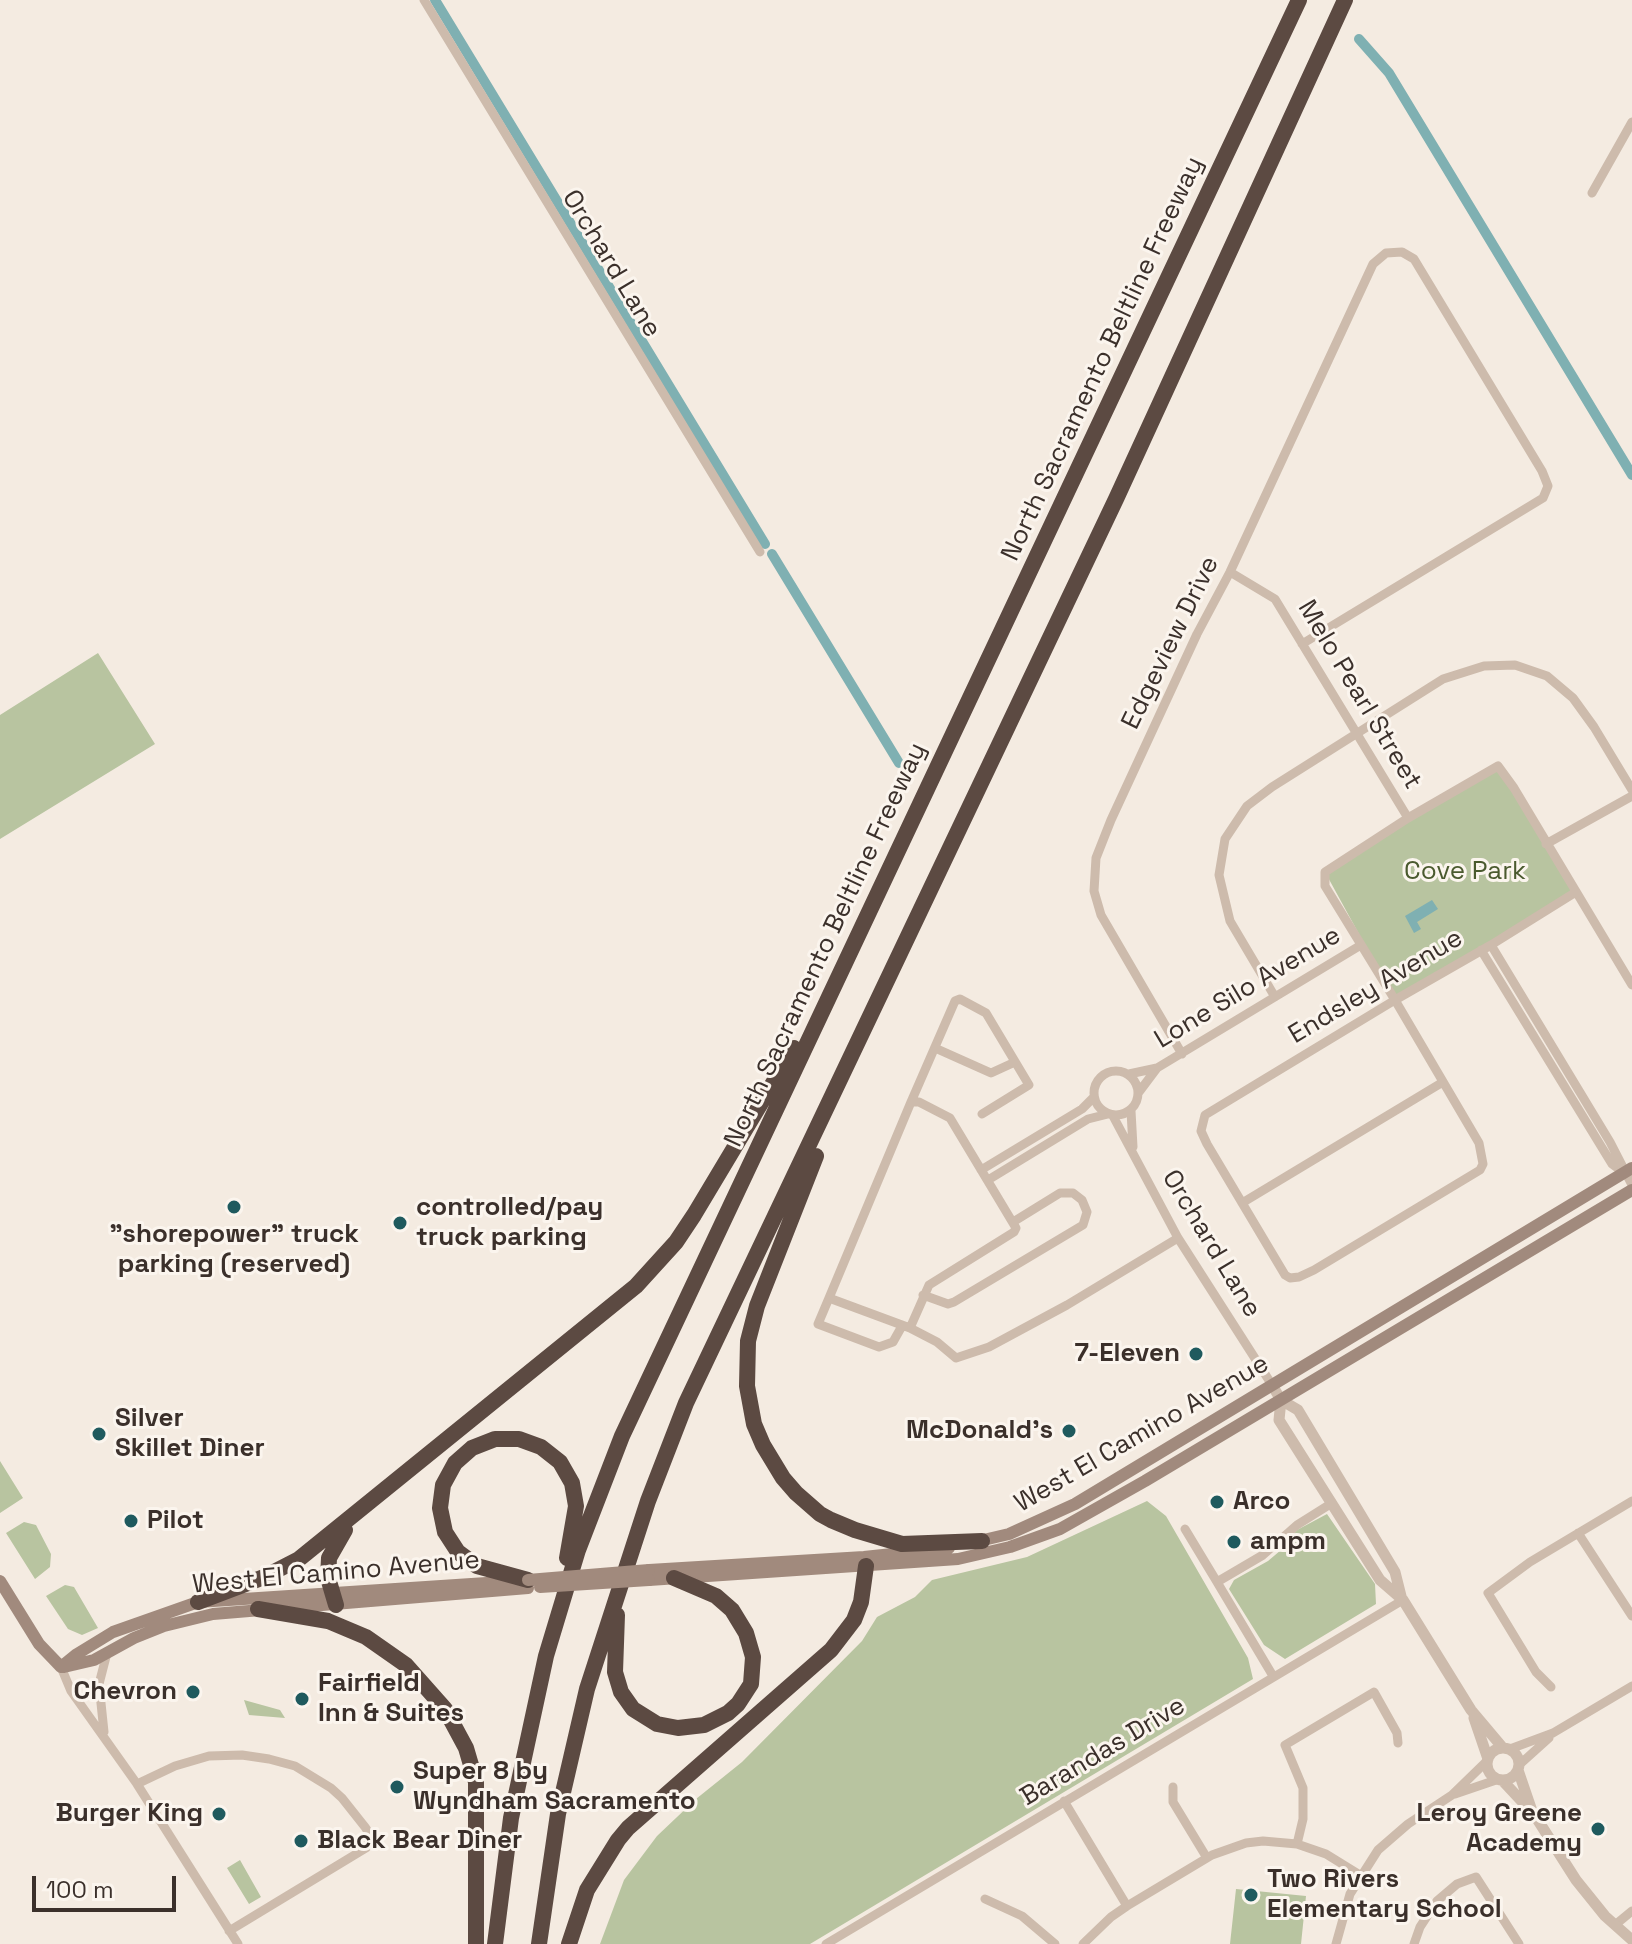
<!DOCTYPE html>
<style>
body{margin:0}
#map{position:relative;width:1632px;height:1944px;overflow:hidden;background:#f4ebe1;font-family:"Space Grotesk",sans-serif}
canvas{display:block}
.scale{position:absolute;left:32px;top:1876px;width:144px;height:36px;box-sizing:border-box;border:4px solid #3b302b;border-top:0;padding-left:10px;font-size:24px;line-height:28px;white-space:nowrap;color:#3b302b;-webkit-text-stroke:6px #fbf5ee;paint-order:stroke}
</style>
<div id="map">
<canvas width="1632" height="1944"></canvas>
<div class="scale">100 m</div>
</div>
<script>
const ctx = document.querySelector('canvas').getContext('2d');
ctx.lineJoin = 'round';
function fillPath(path, color) { ctx.fillStyle = color; ctx.fill(path, 'evenodd'); }
const shape = rows => new Path2D(rows.map(r => 'M' + r).join(''));
function stroke(path, color, width, dash) { ctx.strokeStyle = color; ctx.lineWidth = width; ctx.lineCap = dash ? 'butt' : 'round'; ctx.setLineDash(dash || []); ctx.stroke(path); }
function drawText(font, color, halo, rows, align = 'center') {
  ctx.font = font + ' "Space Grotesk",sans-serif'; ctx.lineWidth = 6; ctx.setLineDash([]); ctx.textBaseline = 'middle'; ctx.strokeStyle = halo; ctx.fillStyle = color; for (const [text, x, y, turn = 0] of rows) {
    ctx.save(); ctx.translate(x, y); ctx.rotate((+turn || 0) * Math.PI / 180); ctx.textAlign = isNaN(turn) ? turn : align; if (halo) ctx.strokeText(text, 0, 0); ctx.fillText(text, 0, 0); ctx.restore();
  }
}
fillPath(shape([
 [98,653,155,744,0,839,0,715],
 [1498,766,1576,892,1395,1000,1325,872],
 [0,1461,23,1498,0,1513],
 [1147,1501,1166,1516,1248,1658,1253,1679,810,1944,600,1944,624,1880,657,1836,696,1799,742,1762,862,1641,877,1617,915,1597,932,1580,1027,1557],
 [1327,1514,1375,1584,1376,1604,1285,1659,1264,1645,1229,1589,1234,1580,1268,1561,1281,1550,1297,1530],
 [24,1522,36,1525,51,1554,50,1567,35,1579,6,1533],
 [65,1585,74,1587,98,1628,82,1635,68,1629,46,1596],
 [244,1700,280,1710,285,1718,249,1715],
 [240,1860,261,1897,249,1904,227,1868],
 [1236,1889,1306,1896,1301,1944,1230,1944]
]), '#b8c4a0');
fillPath(shape([
 [1432,900,1438,909,1417,922,1421,929,1414,933,1405,916]
]), '#7fb0b2');
stroke(shape([
 [435,0,765,544],
 [1359,39,1389,73,1632,475],
 [772,554,899,763]
]), '#7fb0b2', 10);
stroke(shape([
 [424,0,760,552],
 [1592,193,1632,122],
 [1230,572,1275,599,1408,818],
 [1546,844,1632,796],
 [1576,892,1491,945,1395,1000,1205,1115,1201,1131,1207,1144,1285,1275,1290,1278,1299,1277,1314,1270,1480,1170,1483,1164,1479,1143,1395,1000,1325,886,1325,872,1408,818,1498,766,1514,788,1632,985],
 [1491,945,1610,1142,1632,1185],
 [1481,950,1612,1164,1624,1173],
 [1275,997,1230,921,1219,875,1225,839,1247,806,1272,787,1443,679,1484,666,1515,665,1547,676,1573,698,1594,727,1632,790],
 [935,1048,991,1073,1015,1062],
 [1182,1054,1101,915,1094,891,1096,858,1111,820,1197,634,1230,572,1373,264,1386,253,1402,252,1414,259,1542,471,1548,486,1543,498,1302,644],
 '1094 1093a22 22 0 1 1 44 0a22 22 0 1 1-44 0Z',
 [1129,1074,1157,1068,1361,945],
 [1139,1092,1157,1068],
 [911,1102,955,1001,960,999,986,1013,1029,1085,982,1114],
 [1131,1111,1133,1147],
 [1113,1116,1178,1238,1272,1385],
 [981,1170,1082,1109,1094,1097],
 [988,1180,1088,1119,1108,1114],
 [1242,1203,1443,1082],
 [923,1295,948,1304,954,1302,1083,1225,1087,1212,1082,1200,1073,1193,1060,1193,1013,1222],
 [829,1298,818,1324,879,1347,893,1342,902,1326],
 [910,1328,929,1285,1014,1232,1016,1228,950,1118,919,1102,911,1102,829,1298,910,1328,937,1342,956,1358,989,1347,1067,1305,1178,1238],
 [1185,1529,1217,1582,1263,1555,1297,1525,1332,1503],
 [1578,1533,1632,1616],
 [1217,1582,1273,1676],
 [61,1667,71,1691,137,1784,238,1944],
 [1551,1687,1536,1672,1488,1593,1530,1562,1632,1501],
 [104,1732,99,1684,107,1653],
 [1510,1749,1553,1733,1632,1686],
 [1519,1765,1549,1738],
 [137,1784,175,1766,209,1756,242,1755,269,1759,295,1766,331,1788,342,1798,365,1827,371,1836,366,1848,229,1931],
 [1173,1787,1173,1802,1207,1858],
 [1455,1794,1499,1779],
 [1064,1801,1127,1906],
 [1297,1844,1303,1819,1303,1788,1285,1745,1374,1692,1397,1733,1398,1743],
 [985,1899,1022,1916,1055,1944],
 [1615,1925,1632,1911],
 [826,1944,1403,1600],
 [1083,1944,1111,1917,1127,1906,1212,1855,1246,1843,1263,1841,1297,1844,1326,1854,1360,1875],
 [1336,1944,1350,1894,1378,1850,1408,1824,1452,1795,1487,1761],
 [1414,1944,1420,1927,1437,1901,1457,1884,1476,1877,1519,1944]
]), '#cdbbac', 9);
stroke(shape([
 [1272,1385,1281,1400,1298,1410,1395,1572,1402,1600],
 [1281,1400,1279,1420,1380,1580,1403,1600,1471,1710,1503,1748],
 [1474,1718,1488,1759],
 '1487 1764a16 16 0 1 1 32 0a16 16 0 1 1-32 0Z',
 [1518,1770,1532,1811,1576,1880,1605,1916,1632,1940],
 [1502,1780,1529,1809]
]), '#cdbbac', 11);
stroke(shape([
 [975,1542,1009,1534,1075,1504,1632,1168],
 [649,1570,864,1557,949,1548],
 [649,1580,958,1559,1010,1547,1060,1529,1145,1481,1632,1190],
 [0,1581,39,1644,61,1667],
 [61,1667,77,1654,113,1632,198,1602,517,1581],
 [64,1667,94,1660,134,1638,164,1626,213,1614,528,1588]
]), '#a18a7d', 12);
stroke(shape([
 [816,1156,757,1306,748,1341,747,1386,754,1424,763,1445,783,1478,796,1493,820,1514,831,1520,855,1530,902,1544,982,1541],
 [528,1580,477,1566,458,1552,445,1532,440,1508,443,1485,455,1463,472,1448,495,1439,519,1439,541,1447,560,1462,572,1483,576,1506,567,1558],
 [198,1602,264,1577,299,1559,636,1286,676,1242,694,1215,794,1048],
 [336,1605,328,1578,329,1558,345,1530],
 [258,1609,328,1621,366,1637,406,1665,445,1709,466,1748,476,1782,476,1944],
 [617,1615,615,1672,621,1692,633,1709,657,1724,678,1728,704,1725,728,1713,738,1704,751,1684,753,1657,746,1633,732,1610,716,1596,674,1578],
 [495,1944,511,1818,546,1656,578,1550,622,1436,1299,0],
 [539,1944,558,1814,587,1689,648,1501,686,1403,1116,499,1345,0],
 [569,1944,587,1890,618,1840,628,1828,831,1650,854,1620,861,1602,866,1566]
]), '#5c4a42', 16);
stroke(shape([
 [528,1580,649,1570],
 [540,1587,649,1580]
]), '#a18a7d', 12);
for (const [x, y, r, color] of [
 [234,1207,8,"#1f5a5e"],
 [400,1223,8,"#1f5a5e"],
 [1196,1354,8,"#1f5a5e"],
 [1069,1431,8,"#1f5a5e"],
 [99,1434,8,"#1f5a5e"],
 [1217,1502,8,"#1f5a5e"],
 [131,1521,8,"#1f5a5e"],
 [1234,1542,8,"#1f5a5e"],
 [193,1692,8,"#1f5a5e"],
 [302,1699,8,"#1f5a5e"],
 [397,1787,8,"#1f5a5e"],
 [219,1814,8,"#1f5a5e"],
 [1598,1829,8,"#1f5a5e"],
 [301,1841,8,"#1f5a5e"],
 [1251,1895,8,"#1f5a5e"]
]) { const dot = new Path2D(); dot.arc(x, y, r, 0, 2 * Math.PI); ctx.fillStyle = color; ctx.fill(dot); stroke(dot, '#fbf5ee', 3); }
drawText('26px', '#3b302b', '#fbf5ee', [
 ["Orchard Lane",611,264,59],
 ["North Sacramento Beltline Freeway",1103,359,-65],
 ["Edgeview Drive",1171,643,-64],
 ["Melo Pearl Street",1359,695,59],
 ["North Sacramento Beltline Freeway",826,945,-65],
 ["Endsley Avenue",1376,987,-31],
 ["Lone Silo Avenue",1248,988,-31],
 ["Orchard Lane",1211,1244,59],
 ["West El Camino Avenue",1142,1434,-30],
 ["West El Camino Avenue",336,1573,-5],
 ["Barandas Drive",1103,1752,-31]
]);
drawText('26px', '#4a5a2e', '#fbf5ee', [
 ["Cove Park",1465,872]
]);
drawText('bold 26px', '#3b302b', '#fbf5ee', [
 ["controlled/pay",416,1208],
 ["truck parking",416,1238],
 ["\"shorepower\" truck",234,1235,"center"],
 ["parking (reserved)",234,1265,"center"],
 ["7-Eleven",1180,1354,"right"],
 ["Silver",115,1419],
 ["Skillet Diner",115,1449],
 ["McDonald's",1053,1431,"right"],
 ["Arco",1233,1502],
 ["Pilot",147,1521],
 ["ampm",1250,1542],
 ["Fairfield",318,1684],
 ["Inn & Suites",318,1714],
 ["Chevron",177,1692,"right"],
 ["Super 8 by",413,1772],
 ["Wyndham Sacramento",413,1802],
 ["Burger King",203,1814,"right"],
 ["Leroy Greene",1582,1814,"right"],
 ["Academy",1582,1844,"right"],
 ["Black Bear Diner",317,1841],
 ["Two Rivers",1267,1880],
 ["Elementary School",1267,1910]
], 'left');
</script>
